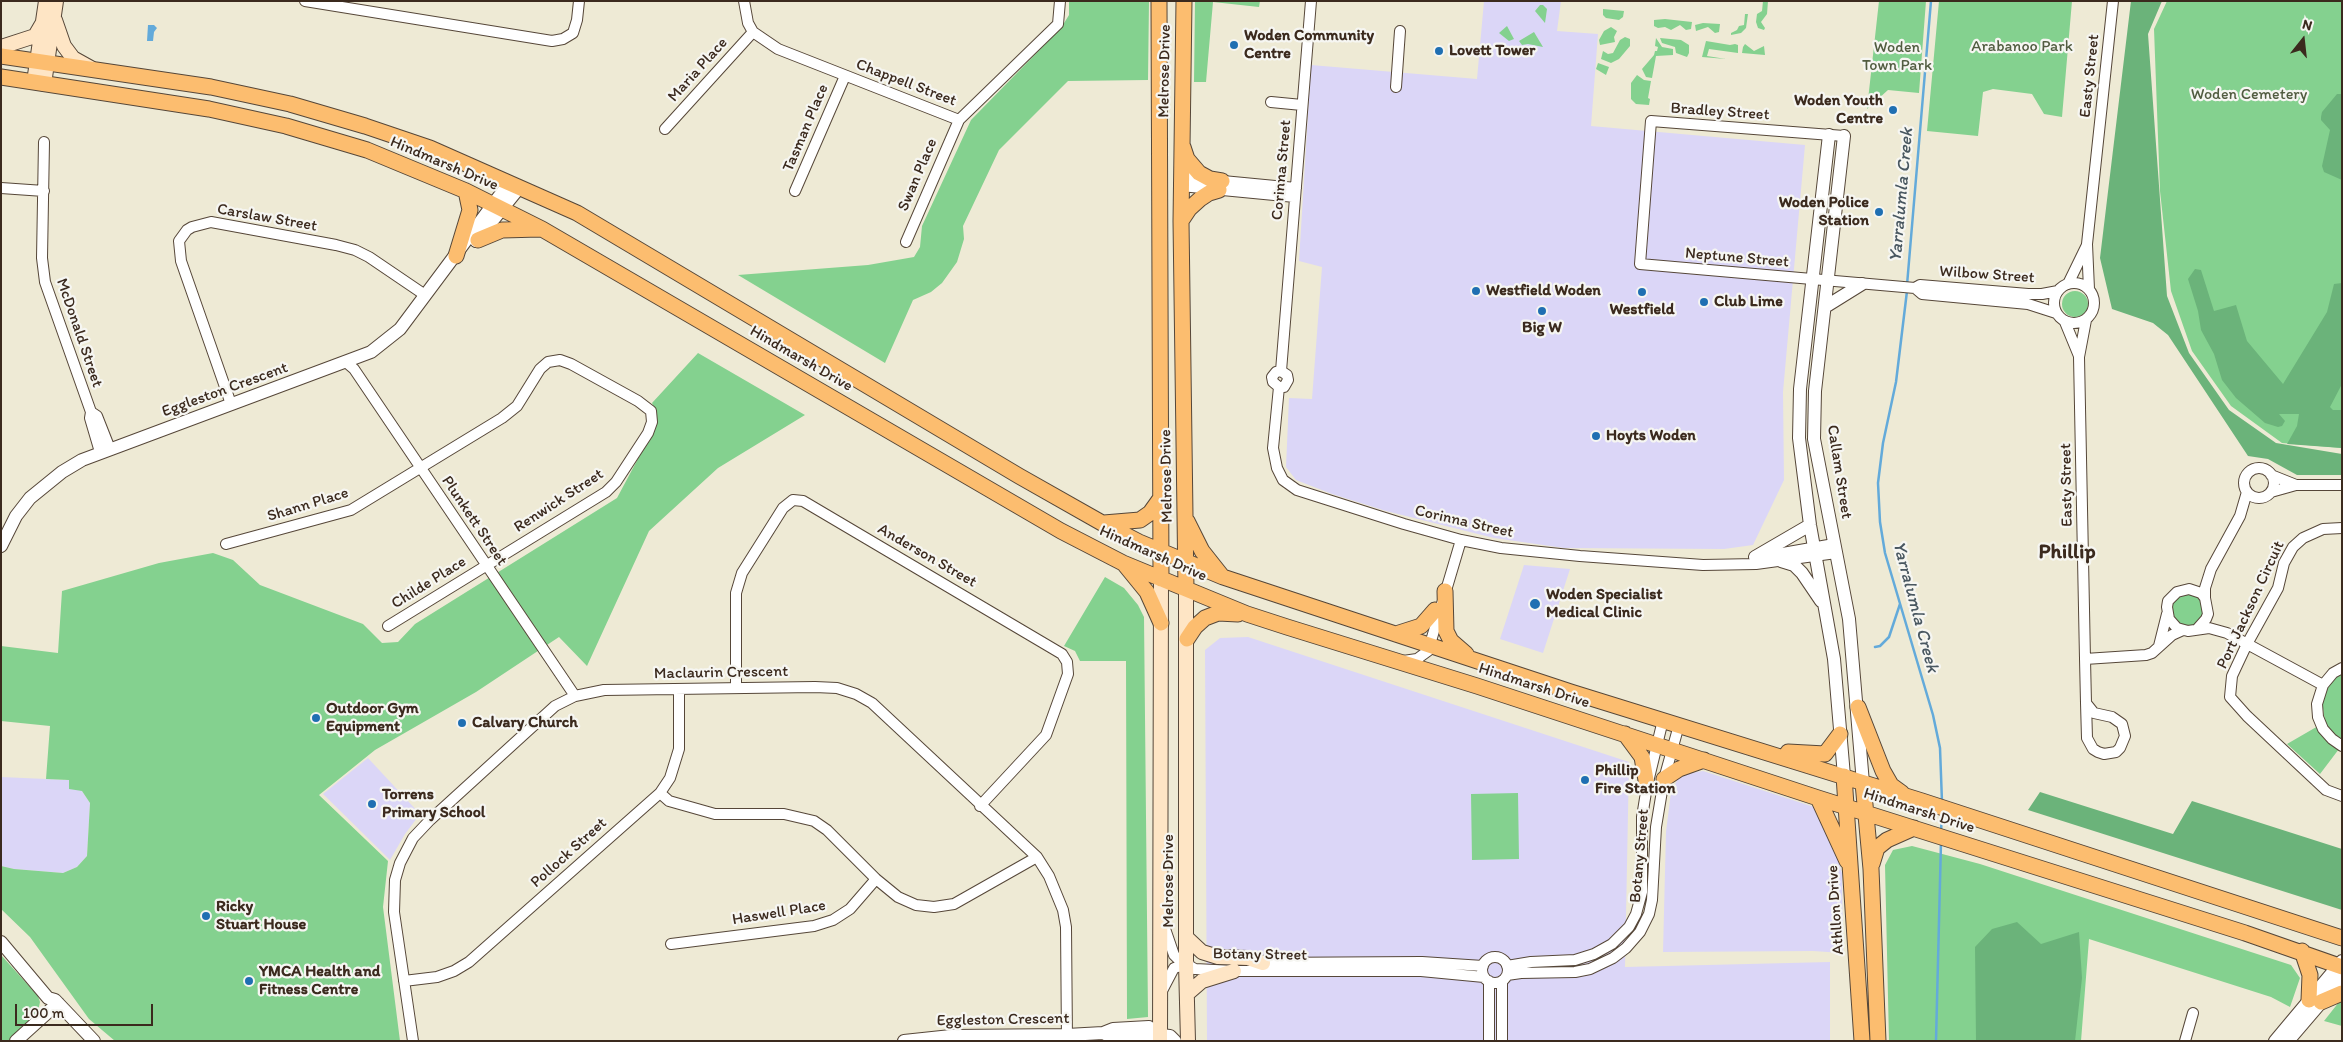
<!DOCTYPE html>
<style>
body{margin:0}
#map{position:relative;width:2343px;height:1042px;overflow:hidden;background:#eeead5;font-family:Itim,sans-serif}
canvas{display:block}
.frame{position:absolute;inset:0;border:2px solid #3b2a1e;pointer-events:none}
.north{position:absolute;left:2278px;top:15px;width:50px;height:50px;-webkit-text-stroke:4px #f6f6f2;paint-order:stroke;rotate:16deg;font-size:14px;font-weight:700;line-height:20px;text-align:center;color:#3b2a1e}
.north::after{content:'';display:block;margin:auto;width:18px;height:22px;background:#3b2a1e;clip-path:polygon(50% 0,100% 100%,50% 72%,0 100%)}
.scale{position:absolute;left:15px;top:1004px;width:138px;height:22px;box-sizing:border-box;border:2px solid #3b2a1e;border-top:0;padding-left:6px;font-size:15px;line-height:18px;white-space:nowrap;color:#3b2a1e;-webkit-text-stroke:4px #f6f6f2;paint-order:stroke}
</style>
<div id="map">
<canvas width="2343" height="1042"></canvas>
<div class="frame"></div>
<div class="north">N</div>
<div class="scale">100 m</div>
</div>
<script>
const ctx = document.querySelector('canvas').getContext('2d');
ctx.lineJoin = 'round';
function fillPath(path, color) { ctx.fillStyle = color; ctx.fill(path, 'evenodd'); }
const shape = rows => new Path2D(rows.map(r => 'M' + r).join(''));
function stroke(path, color, width, dash) { ctx.strokeStyle = color; ctx.lineWidth = width; ctx.lineCap = dash ? 'butt' : 'round'; ctx.setLineDash(dash || []); ctx.stroke(path); }
function drawText(font, color, halo, rows, align = 'center') {
  ctx.font = font + ' Itim,sans-serif'; ctx.lineWidth = 4.5; ctx.setLineDash([]); ctx.textBaseline = 'middle'; ctx.strokeStyle = halo; ctx.fillStyle = color; for (const [text, x, y, turn = 0] of rows) {
    ctx.save(); ctx.translate(x, y); ctx.rotate((+turn || 0) * Math.PI / 180); ctx.textAlign = isNaN(turn) ? turn : align; if (halo) ctx.strokeText(text, 0, 0); ctx.fillText(text, 0, 0); ctx.restore();
  }
}
fillPath(shape([
 [1484,1,1561,1,1557,31,1598,34,1591,126,1805,145,1783,392,1784,480,1753,545,1724,549,1564,548,1494,538,1386,511,1332,494,1296,480,1286,467,1289,398,1312,399,1322,267,1299,261,1311,65,1477,79],
 [1524,565,1570,569,1543,653,1500,639],
 [1248,637,1629,762,1625,967,1830,962,1830,1041,1207,1041,1205,650,1220,638],
 [368,758,420,814,405,834,390,860,323,794],
 [1703,771,1814,807,1826,823,1842,873,1843,953,1813,951,1663,952,1666,832,1671,792,1680,775],
 [1,777,69,780,82,791,90,803,87,856,77,867,63,873,14,869,1,866]
]), '#dbd6f7');
fillPath(shape([
 [1069,1,1149,1,1148,80,1068,81,999,150,963,226,964,239,957,262,942,283,931,292,913,300,885,363,738,275,868,265,914,257,920,247,922,226,971,120,1061,28,1069,15],
 [1195,1,1260,1,1259,7,1213,2,1206,82,1194,82],
 [1763,1,1768,1,1767,14,1761,22,1765,28,1764,30,1758,28,1756,22,1757,14,1762,11],
 [1879,1,1926,1,1919,93,1888,90,1867,109],
 [1939,1,2072,1,2062,117,2044,114,2032,94,1993,89,1983,92,1978,136,1927,131],
 [2167,1,2342,1,2342,448,2282,443,2231,406,2192,351,2171,291,2160,191,2154,29],
 [1540,5,1543,5,1547,9,1545,23,1535,11],
 [1603,9,1624,11,1623,17,1619,20,1606,18,1603,15],
 [1745,14,1748,14,1746,28,1741,33,1731,35,1731,33,1737,30,1739,26,1744,25],
 [1665,19,1692,22,1691,29,1686,30,1680,25,1671,30,1665,27,1658,28,1654,26,1654,20],
 [1703,23,1720,24,1719,32,1715,33,1708,27,1696,31,1695,25],
 [1507,26,1514,39,1509,41,1499,33],
 [1611,27,1617,31,1614,37,1615,42,1600,45,1599,40,1604,31],
 [1534,32,1543,47,1528,44,1522,45,1519,41],
 [1625,37,1630,39,1630,46,1619,59,1611,63,1601,59,1603,51,1608,54,1613,53,1620,40],
 [1656,38,1662,47,1673,49,1673,55,1656,56,1652,78,1646,77,1642,69,1654,55,1655,51,1657,51,1658,47,1655,46],
 [1660,38,1681,40,1689,45,1689,53,1687,57,1676,53,1675,47,1662,43],
 [1706,41,1730,45,1735,44,1738,45,1738,53,1709,49,1707,56,1726,59,1702,57],
 [1745,44,1754,51,1764,46,1765,55,1742,53,1743,47],
 [1598,63,1609,67,1606,75,1596,69],
 [1637,75,1644,80,1651,81,1648,98,1650,99,1649,105,1636,104,1631,99,1631,83],
 '2062 304a13 13 0 1 1 26 0a13 13 0 1 1-26 0Z',
 [698,353,805,415,718,468,649,531,587,666,559,637,476,692,375,750,319,795,388,861,383,907,400,1041,115,1041,89,1019,30,937,1,909,1,866,14,869,63,873,77,867,87,856,90,803,82,791,69,789,69,780,46,779,50,726,1,721,1,646,58,653,62,591,159,563,213,553,233,560,260,585,363,624,382,643,398,642,415,624,617,498,656,425,656,411,652,403],
 [1105,577,1124,588,1138,605,1144,617,1148,1017,1127,1019,1126,661,1080,661,1075,651,1064,646],
 [2198,593,2207,608,2201,624,2184,629,2172,620,2169,606,2177,594],
 [2342,669,2342,745,2320,774,2287,744,2325,722,2322,701,2326,687],
 [1518,793,1519,859,1472,860,1471,794],
 [1912,846,1980,864,2291,965,2300,978,2290,1007,2271,997,2089,939,2081,1041,1889,1041,1885,865,1893,850],
 [1,955,38,996,40,1002,38,1011,9,1041,1,1041],
 [2342,1001,2342,1026,2324,1021,2339,1002]
]), '#84d18f');
fillPath(shape([
 [2131,1,2162,1,2148,34,2167,296,2189,353,2229,410,2276,443,2342,454,2342,475,2297,475,2268,459,2248,456,2168,335,2153,323,2112,309,2100,258],
 [2337,94,2342,94,2342,180,2324,172,2322,166,2330,130,2321,120,2321,117,2322,112],
 [2195,269,2201,270,2214,311,2236,305,2247,341,2283,384,2327,312,2334,284,2342,283,2342,384,2330,407,2333,410,2342,410,2342,448,2287,444,2297,426,2299,414,2279,414,2285,421,2282,426,2278,427,2265,423,2236,398,2222,380,2214,354,2201,330,2198,311,2188,279],
 [2040,792,2173,834,2192,801,2342,849,2342,910,2028,810],
 [2017,922,2041,944,2079,932,2082,978,2075,1041,1976,1041,1975,947,1992,929]
]), '#6bb37a');
fillPath(shape([
 [148,25,154,25,157,28,154,32,153,41,147,41]
]), '#63aada');
stroke(shape([
 [1907,285,1931,1],
 [1907,291,1896,382,1883,443,1878,483,1880,522,1885,553,1933,715,1940,748,1942,802],
 [1875,647,1880,646,1889,637,1900,604],
 [1941,832,1942,812],
 [1936,1041,1941,842]
]), '#63aada', 2.5);
const minor = shape([
 [305,1,552,41,563,39,573,33,577,20,579,1],
 [744,1,748,23,753,32,778,49,959,120,1058,24,1060,1],
 [1396,87,1400,31],
 [1271,102,1302,105],
 [665,129,753,32],
 [1844,136,1651,121,1640,264,1915,288],
 [44,142,42,258,45,282,91,412,90,418,100,452],
 [1181,177,1296,188],
 [1181,186,1295,197],
 [1,188,44,191],
 [795,191,845,76],
 [906,242,959,120],
 '2054 303a20 20 0 1 1 40 0a20 20 0 1 1-40 0Z',
 [2068,284,2087,245],
 [2089,289,2087,244,2113,1],
 [2056,313,2028,304,1922,294,1915,288,1920,285,2028,294,2042,294,2058,291],
 [2086,320,2079,357,2085,659,2086,703,2087,738,2093,749,2098,752,2104,754,2116,752,2120,748,2125,736,2122,724,2112,717,2094,713,2086,703],
 [2065,322,2079,356],
 [347,363,354,369,575,696],
 [1281,371,1311,1],
 [1279,387,1273,448,1277,468,1283,480,1297,490,1404,524,1461,540,1501,548,1580,556,1703,565,1756,564,1836,553],
 [1279,387,1284,387,1288,380,1287,375,1281,371],
 [1279,387,1273,382,1272,377,1276,372,1281,371],
 [231,404,181,261,179,241,187,230,192,227,211,222,336,245,355,250,369,257,425,295],
 [91,412,97,416,110,449],
 '2244 483a15 15 0 1 1 30 0a15 15 0 1 1-30 0Z',
 [2271,475,2296,485],
 [2271,492,2296,485,2342,485],
 [2342,528,2323,529,2303,538,2293,547,2284,563,2278,588,2247,644,2232,676,2230,697,2247,716,2326,790,2342,796],
 [226,544,351,510,502,418,517,406,540,369,548,362,560,360,571,364,638,401,651,411,652,422,648,433,616,482,606,492,388,626],
 [1760,557,1834,544],
 [2205,598,2205,588,2211,569,2240,516,2247,492],
 [2198,628,2206,619,2208,614,2205,598,2201,593,2189,589,2177,592,2168,601,2167,607,2169,619,2177,628,2188,631,2209,628,2227,633,2323,685],
 [2159,646,2167,614],
 [2085,659,2146,655,2152,653,2172,635,2183,630],
 [1403,661,1417,659,1428,651,1461,540],
 [2342,668,2333,673,2323,685,2317,704,2318,717,2323,729,2332,739,2342,746],
 [736,688,736,593,742,573,783,508,793,500,803,501,1062,654,1067,662,1068,674,1046,735,980,806],
 [660,793,669,801,715,814,784,814,814,821,827,830,876,879,898,897,916,905,934,907,954,904,1037,857],
 [1163,923,1174,955,1180,961,1195,969,1234,971,1421,971,1484,977],
 [671,944,814,926,833,920,850,909,876,879],
 '1482 970a13 13 0 1 1 26 0a13 13 0 1 1-26 0Z',
 [1256,963,1422,962,1483,966],
 [1507,966,1531,962,1575,960,1594,954,1612,944,1629,927,1636,914,1642,892,1642,817,1647,786,1663,720],
 [1507,975,1521,973,1575,972,1590,969,1613,958,1626,948,1640,932,1649,914,1652,900,1656,827,1664,779,1679,725],
 [404,981,437,977,454,971,469,962,660,793,670,778,679,749,679,689],
 [1489,981,1489,1041],
 [1502,981,1502,1041],
 [1163,989,1174,968,1189,964],
 [413,1041,394,912,395,880,400,863,413,838,430,820,555,706,575,696,604,690,815,687,837,688,856,694,872,703,1037,857,1049,876,1063,910,1066,927,1067,1041],
 [2185,1041,2193,1013]
]);
const tertiary = shape([
 [1829,135,1800,389,1799,438,1810,525,1834,659,1844,776],
 [1844,136,1815,391,1814,439,1849,619,1863,783],
 [476,241,519,188],
 [1825,307,1862,284],
 [1,546,16,516,30,498,62,472,82,460,371,352,400,329,509,183],
 [1755,557,1810,525],
 [1781,561,1794,565,1802,573,1821,601],
 [1,942,48,998,55,1000,94,1041],
 [1103,1033,1113,1038,1148,1039,1160,1035],
 [16,1041,58,1003],
 [904,1041,951,1036,1067,1035,1103,1033,1113,1029,1149,1027,1160,1035,1170,1036,1175,1041],
 [2275,1041,2342,961],
 [2288,1041,2342,978]
]);
const secondary = shape([
 [55,20,64,46,73,58,91,68],
 [1,47,35,36,42,24],
 [34,82,46,1],
 [44,84,56,1],
 [1186,589,1186,964,1188,1041],
 [1186,937,1202,952,1218,957,1248,958,1263,963],
 [1187,994,1202,981,1234,971],
 [1160,1041,1161,579]
]);
const primary = shape([
 [1159,1,1161,579],
 [1184,1,1181,221,1186,589],
 [1,56,211,87,290,104,365,126,430,148,577,213,1019,476,1102,523,1139,542,1223,577,1571,692,1922,801,2342,938],
 [1,77,209,109,286,126,367,150,466,191,542,229,1061,531,1123,563,1247,614,1287,627,1477,686,1818,798,2245,933,2342,967],
 [1183,147,1187,159,1199,173,1210,179,1222,181],
 [1181,221,1189,209,1200,199,1209,193,1219,190],
 [478,240,502,230,540,229],
 [456,256,470,210,466,191],
 [1187,521,1202,551,1221,575],
 [1104,523,1140,520,1150,513,1160,499],
 [1125,565,1147,592,1161,623],
 [1445,591,1446,631,1451,641,1466,654],
 [1396,634,1421,626,1435,610],
 [1187,639,1195,627,1205,618,1218,613,1238,614],
 [1858,707,1883,771,1891,785,1902,793],
 [1625,734,1642,757,1647,786],
 [1788,752,1825,754,1840,734],
 [1844,776,1862,1041],
 [1664,779,1679,769,1704,760],
 [1863,783,1871,869,1878,1041],
 [1818,798,1847,861],
 [1872,864,1877,848,1887,840,1914,828],
 [2302,951,2310,975,2309,1000],
 [2321,1002,2342,993]
]);
stroke(minor, '#564739', 12);
stroke(tertiary, '#564739', 14);
stroke(secondary, '#564739', 16);
stroke(primary, '#564739', 17);
stroke(minor, '#fff', 10);
stroke(tertiary, '#fff', 12);
stroke(secondary, '#fee5c5', 14);
stroke(primary, '#fcbd6f', 15);
for (const [x, y, r, color] of [
 [1234,45,5,"#1f6fb2"],
 [1439,51,5,"#1f6fb2"],
 [1893,110,5,"#1f6fb2"],
 [1879,212,5,"#1f6fb2"],
 [1476,291,5,"#1f6fb2"],
 [1642,292,5,"#1f6fb2"],
 [1704,302,5,"#1f6fb2"],
 [1542,311,5,"#1f6fb2"],
 [1596,436,5,"#1f6fb2"],
 [1535,604,6,"#1f6fb2"],
 [316,718,5,"#1f6fb2"],
 [462,723,5,"#1f6fb2"],
 [1585,780,5,"#1f6fb2"],
 [372,804,5,"#1f6fb2"],
 [206,916,5,"#1f6fb2"],
 [249,981,5,"#1f6fb2"]
]) { const dot = new Path2D(); dot.arc(x, y, r, 0, 2 * Math.PI); ctx.fillStyle = color; ctx.fill(dot); stroke(dot, '#f6f6f2', 2); }
drawText('bold 16px', '#3b2a1e', '#f6f6f2', [
 ["Woden Community",1244,36],
 ["Centre",1244,54],
 ["Lovett Tower",1449,51],
 ["Woden Youth",1883,101,"right"],
 ["Centre",1883,119,"right"],
 ["Woden Police",1869,203,"right"],
 ["Station",1869,221,"right"],
 ["Westfield Woden",1486,291],
 ["Club Lime",1714,302],
 ["Westfield",1642,310,"center"],
 ["Big W",1542,328,"center"],
 ["Hoyts Woden",1606,436],
 ["Woden Specialist",1546,595],
 ["Medical Clinic",1546,613],
 ["Outdoor Gym",326,709],
 ["Equipment",326,727],
 ["Calvary Church",472,723],
 ["Phillip",1595,771],
 ["Fire Station",1595,789],
 ["Torrens",382,795],
 ["Primary School",382,813],
 ["Ricky",216,907],
 ["Stuart House",216,925],
 ["YMCA Health and",259,972],
 ["Fitness Centre",259,990]
], 'left');
drawText('16px', '#515c40', '#f6f6f2', [
 ["Arabanoo Park",2022,47],
 ["Woden",1897,48],
 ["Town Park",1897,66],
 ["Woden Cemetery",2249,95]
]);
drawText('16px', '#3b2a1e', '#f6f6f2', [
 ["Maria Place",698,70,-48],
 ["Melrose Drive",1165,71,-89],
 ["Easty Street",2090,76,-84],
 ["Chappell Street",906,83,21],
 ["Bradley Street",1720,112,4],
 ["Tasman Place",806,128,-67],
 ["Hindmarsh Drive",444,164,23],
 ["Corinna Street",1282,170,-85],
 ["Swan Place",918,175,-67],
 ["Carslaw Street",267,218,10],
 ["Neptune Street",1737,258,5],
 ["Wilbow Street",1987,275,4],
 ["McDonald Street",79,333,71],
 ["Hindmarsh Drive",801,359,30],
 ["Eggleston Crescent",225,390,-20],
 ["Callam Street",1839,472,81],
 ["Melrose Drive",1167,476,-91],
 ["Easty Street",2067,485,-91],
 ["Renwick Street",559,501,-33],
 ["Shann Place",308,505,-17],
 ["Plunkett Street",474,521,56],
 ["Corinna Street",1464,522,13],
 ["Hindmarsh Drive",1153,554,24],
 ["Anderson Street",927,556,30],
 ["Childe Place",429,583,-32],
 ["Port Jackson Circuit",2251,605,-65],
 ["Maclaurin Crescent",721,673,-1],
 ["Hindmarsh Drive",1534,686,18],
 ["Hindmarsh Drive",1919,811,18],
 ["Pollock Street",569,853,-42],
 ["Botany Street",1640,856,-85],
 ["Melrose Drive",1169,881,-90],
 ["Athllon Drive",1836,910,-94],
 ["Haswell Place",779,913,-9],
 ["Botany Street",1260,955,1],
 ["Eggleston Crescent",1003,1020,-1]
]);
drawText('italic 18px', '#495760', '#f6f6f2', [
 ["Yarralumla Creek",1902,195,-85],
 ["Yarralumla Creek",1915,607,75]
]);
drawText('bold 21px', '#3b2a1e', '#f6f6f2', [
 ["Phillip",2067,553]
]);
</script>
